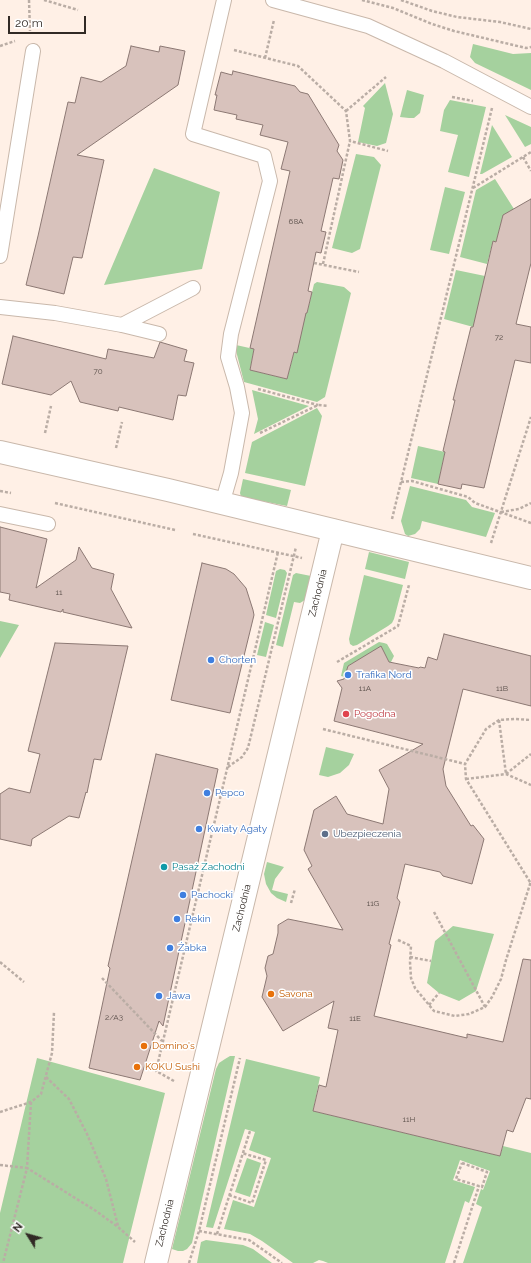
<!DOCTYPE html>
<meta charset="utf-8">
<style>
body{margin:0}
#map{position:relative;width:531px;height:1263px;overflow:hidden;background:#fff0e6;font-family:Raleway,sans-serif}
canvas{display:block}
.north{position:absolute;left:8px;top:1215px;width:40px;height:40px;-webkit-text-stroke:3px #fff;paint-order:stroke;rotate:307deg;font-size:11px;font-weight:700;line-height:16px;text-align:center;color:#312a25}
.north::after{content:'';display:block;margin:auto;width:14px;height:18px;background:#312a25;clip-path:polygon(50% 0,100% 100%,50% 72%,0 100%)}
.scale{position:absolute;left:8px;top:16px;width:78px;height:18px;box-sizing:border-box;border:2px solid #312a25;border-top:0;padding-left:5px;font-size:12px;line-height:14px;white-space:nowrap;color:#312a25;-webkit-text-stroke:3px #fff;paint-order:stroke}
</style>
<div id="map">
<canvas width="531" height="1263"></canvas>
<div class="north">N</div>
<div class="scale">20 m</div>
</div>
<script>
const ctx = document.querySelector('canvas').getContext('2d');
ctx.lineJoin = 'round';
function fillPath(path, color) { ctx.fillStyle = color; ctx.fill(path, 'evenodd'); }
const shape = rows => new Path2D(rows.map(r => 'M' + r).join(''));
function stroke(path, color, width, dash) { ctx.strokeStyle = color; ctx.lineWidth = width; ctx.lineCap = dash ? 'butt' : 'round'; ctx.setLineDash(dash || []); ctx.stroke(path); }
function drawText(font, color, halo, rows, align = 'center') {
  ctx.font = font + ' Raleway,sans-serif'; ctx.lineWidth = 3; ctx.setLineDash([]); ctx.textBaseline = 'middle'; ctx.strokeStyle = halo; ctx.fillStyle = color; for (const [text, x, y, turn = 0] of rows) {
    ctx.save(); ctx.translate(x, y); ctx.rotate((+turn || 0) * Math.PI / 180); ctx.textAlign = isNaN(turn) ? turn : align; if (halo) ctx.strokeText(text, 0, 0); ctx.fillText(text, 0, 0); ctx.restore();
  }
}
fillPath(shape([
 [473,44,513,54,531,53,531,90,475,63,470,57],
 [385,83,393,114,386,143,377,146,358,142,365,108,363,106],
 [407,90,424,95,420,113,414,118,409,118,400,117],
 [450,100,486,107,469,177,448,172,458,135,440,131,444,110],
 [505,115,531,127,531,144,525,147],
 [492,125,512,157,482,174,480,174],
 [356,154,374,157,381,165,360,249,352,253,332,248],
 [154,168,220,192,202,269,104,285],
 [495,179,514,209,503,216,496,242,493,241,487,264,460,257,476,190],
 [445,187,465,192,449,254,430,250],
 [456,270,485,276,477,328,444,319],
 [317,282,344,287,351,293,325,397,317,402,244,382,235,347,236,345,254,349,250,370,287,379,294,352,297,352,303,312,307,313,314,284],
 [252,390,309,406,254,434,258,419],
 [317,408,322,416,305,486,245,473,252,442],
 [418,446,445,452,438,484,411,478],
 [243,479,291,490,287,506,241,497,240,493],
 [410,486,466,500,472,507,495,513,486,537,422,521,420,529,415,534,408,536,405,534,401,521],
 [369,552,409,562,405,579,365,569],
 [280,569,285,570,287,573,276,618,266,615,276,571],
 [296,573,311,576,305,600,300,603,294,602,283,647,276,645,293,575],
 [364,575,403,585,394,619,392,623,388,626,357,645,353,646,350,644,349,639],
 [0,621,19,625,0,658],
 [265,622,274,625,266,657,257,655],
 [379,642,384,643,387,644,394,656,391,662,389,662,381,647,348,666,345,677,341,676,344,663],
 [326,747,354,754,349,765,340,773,328,777,319,775],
 [267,862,284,867,275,879,272,890,288,894,286,902,277,898,271,893,266,884,264,874],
 [453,926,494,934,476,991,459,1001,439,993,427,983,435,941],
 [230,1056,235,1056,192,1243,187,1249,183,1251,178,1251,172,1249,216,1069,219,1063,225,1059],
 [37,1058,165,1093,123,1263,0,1263,0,1213],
 [246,1059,320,1077,313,1111,500,1156,503,1146,531,1153,531,1263,463,1263,482,1207,476,1204,481,1189,483,1190,490,1171,460,1160,453,1180,475,1187,469,1203,465,1201,445,1263,328,1263,323,1261,319,1260,313,1263,293,1263,262,1241,250,1234,224,1229,233,1200,254,1207,271,1158,249,1150,255,1132,245,1129,213,1228,206,1227],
 [247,1158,261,1163,250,1197,235,1192],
 [206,1240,243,1245,253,1249,272,1263,197,1263,201,1242]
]), '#a5d19e');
const building = shape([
 [131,46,159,52,160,46,185,51,178,85,77,155,104,160,82,258,73,257,64,294,26,285,38,236,68,102,75,103,81,77,101,82,126,66,131,46],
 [233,71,295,86,300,92,308,94,339,145,337,151,343,160,339,179,333,178,321,231,326,232,321,253,316,252,308,291,312,292,307,313,306,313,297,353,294,352,287,379,250,370,254,349,250,348,290,171,281,169,288,142,260,135,263,125,236,119,237,115,214,110,217,95,215,95,221,72,232,75,233,71],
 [531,199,531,263,516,324,531,327,531,363,515,360,484,488,462,484,461,489,438,484,445,452,443,451,455,400,453,400,471,327,473,327,493,241,496,242,503,215,531,199],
 [13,336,106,359,108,349,154,358,160,342,187,350,184,361,194,363,186,396,178,395,173,420,119,407,118,411,80,402,71,381,51,395,2,384,13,336],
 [0,527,47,539,36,588,76,560,79,547,92,568,114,574,111,589,132,628,63,612,63,609,61,612,9,600,10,594,0,592,0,527],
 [202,563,226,569,234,574,246,588,253,610,254,615,230,713,171,700,202,563],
 [444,634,531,656,531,706,463,689,443,769,446,786,471,826,473,825,484,839,472,884,443,876,440,872,405,864,397,898,400,902,389,944,391,945,374,1016,467,1038,467,1034,503,1042,523,959,531,960,531,1099,526,1098,513,1132,507,1130,500,1156,313,1111,319,1085,326,1087,338,1030,328,1028,334,1001,283,1031,262,997,267,976,265,968,268,956,273,954,278,933,278,925,288,919,343,930,308,869,312,866,304,850,314,810,336,796,347,814,383,824,389,789,379,770,423,744,334,721,342,688,337,681,344,679,348,666,381,646,389,662,419,668,420,667,425,668,428,657,437,660,444,634],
 [55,643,128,646,101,760,94,759,87,793,86,792,79,818,69,816,32,839,31,846,0,839,0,794,9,788,30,793,40,754,28,751,55,643],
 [156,754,218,769,163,1026,159,1021,140,1080,89,1068,110,968,108,966,156,754]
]);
fillPath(building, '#d8c2bc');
stroke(building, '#8c7873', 1);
const service = shape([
 [273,0,368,26,444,61,531,107],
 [0,256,33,51],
 [0,307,55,313,122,325,159,334],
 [122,325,193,288],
 [222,504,231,473,242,413,237,387,228,357,231,334,270,181,264,156,193,134,224,0],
 [0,514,48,524]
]);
const minor = shape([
 [0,452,168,490,531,578],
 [156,1263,333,530]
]);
stroke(service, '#c9b8ab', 16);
stroke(minor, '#c9b8ab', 24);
stroke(shape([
 [29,0,30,31],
 [44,0,78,10],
 [362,0,393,8,432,24,454,31,526,48,531,47],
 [401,0,432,11,457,17,500,22,531,29],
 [0,46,15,41],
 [234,50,298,66,346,111,350,141,388,151],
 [265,58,274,20],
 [452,97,473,101],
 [346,111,386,77],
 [523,157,531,171],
 [473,188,531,152],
 [314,263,359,272],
 [323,264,350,141],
 [258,389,318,405],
 [45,433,51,406],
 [260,433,318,405,328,406],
 [116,448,122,422],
 [401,482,412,481,468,497,475,503,531,523],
 [0,491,11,493],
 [55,503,175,530],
 [501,512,519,509,531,503],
 [392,519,492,108],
 [193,534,302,558],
 [491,543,531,417],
 [337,662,398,626,409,585],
 [499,720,506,774],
 [323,729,465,764],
 [228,767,242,757,248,748,296,547],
 [506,774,531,754],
 [466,779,506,774,531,785],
 [530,882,466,779,465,764,486,729,499,720,515,719,531,720],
 [291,903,295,889],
 [434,912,485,1007],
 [398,940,411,946,410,962,411,978,415,988,434,1011,455,1016,469,1014,485,1007,492,997,501,979,506,960,531,881],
 [410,957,431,961],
 [0,962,24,982],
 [102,978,162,1041],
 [429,1005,439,993],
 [46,1077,69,1099,87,1134,106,1179,118,1226],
 [174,1081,156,1071,278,552],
 [31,1102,27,1168,96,1211,118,1227,135,1242],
 [0,1112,31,1102,41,1094,52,1053,54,1012],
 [462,1163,487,1172,482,1187,456,1179,462,1163],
 [0,1165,27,1168,3,1263],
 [229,1195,252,1203,266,1160,242,1153],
 [199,1231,249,1240,282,1263],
 [217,1234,250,1131],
 [189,1263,199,1231,240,1058],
 [454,1263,479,1186]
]), '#baada5', 2.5, [3, 2]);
stroke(service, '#fff', 14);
stroke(minor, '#fff', 22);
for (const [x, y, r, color] of [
 [211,660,4,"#3f7fe0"],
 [348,675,4,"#3f7fe0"],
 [346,714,4,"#e0444e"],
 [207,793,4,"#3f7fe0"],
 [199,829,4,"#3f7fe0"],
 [325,834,4,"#5c6f8a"],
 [164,867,4,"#0f9aa8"],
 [183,895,4,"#3f7fe0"],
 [177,919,4,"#3f7fe0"],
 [170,948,4,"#3f7fe0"],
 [271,994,4,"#e8710a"],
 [159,996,4,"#3f7fe0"],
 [144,1046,4,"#e8710a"],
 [137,1067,4,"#e8710a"]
]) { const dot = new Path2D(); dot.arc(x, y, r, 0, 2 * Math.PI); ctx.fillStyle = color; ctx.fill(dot); stroke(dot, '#fff', 1.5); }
drawText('8px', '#5b504b', null, [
 ["68A",296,222],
 ["72",499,338],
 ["70",98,372],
 ["11",59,593],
 ["11A",365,689],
 ["11B",502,689],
 ["11G",373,904],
 ["2/A3",114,1018],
 ["11E",355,1019],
 ["11H",409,1120]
]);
drawText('10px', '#312a25', '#fff', [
 ["Zachodnia",318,593,-76],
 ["Zachodnia",242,908,-76],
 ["Zachodnia",165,1223,-76]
]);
drawText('10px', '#366cbe', '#fff', [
 ["Chorten",219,660],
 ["Trafika Nord",356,675],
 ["Pepco",215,793],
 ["Kwiaty Agaty",207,829],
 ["Pachocki",191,895],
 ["Rekin",185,919],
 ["Żabka",178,948],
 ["Jawa",167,996]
], 'left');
drawText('10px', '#be3a42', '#fff', [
 ["Pogodna",354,714]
], 'left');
drawText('10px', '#4e5e75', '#fff', [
 ["Ubezpieczenia",333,834]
], 'left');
drawText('10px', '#0d838f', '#fff', [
 ["Pasaż Zachodni",172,867]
], 'left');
drawText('10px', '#c56008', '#fff', [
 ["Savona",279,994],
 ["Domino's",152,1046],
 ["KOKU Sushi",145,1067]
], 'left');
</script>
